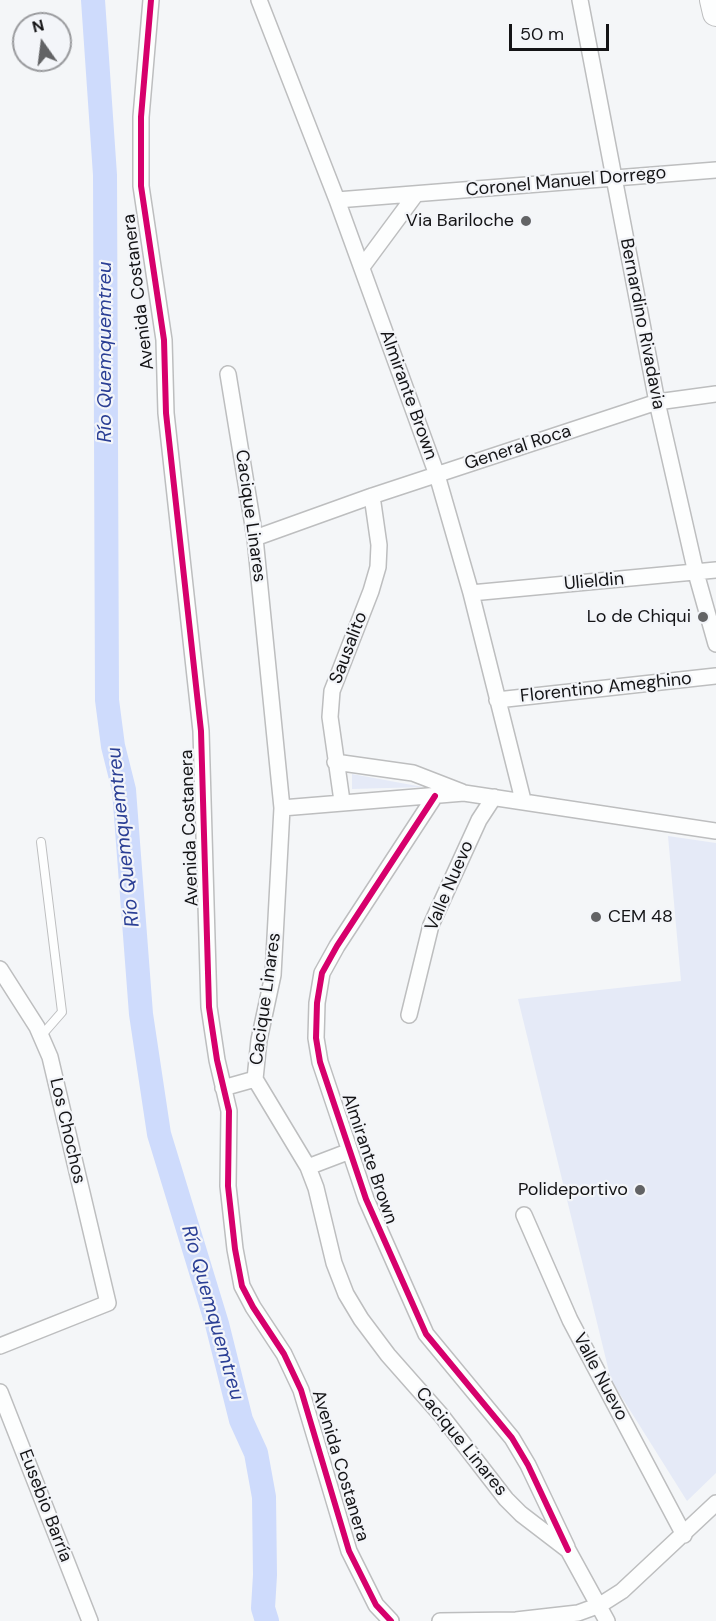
<!DOCTYPE html>
<meta charset="utf-8">
<style>
body{margin:0}
#map{position:relative;width:716px;height:1621px;overflow:hidden;background:#f4f6f8;font-family:"DM Sans",sans-serif}
canvas{display:block}
.north{position:absolute;left:12px;top:12px;width:60px;height:60px;box-sizing:border-box;background:#f3f5f9;border:2px solid #9a9b9e;border-radius:50%;rotate:346deg;font-size:16px;font-weight:700;line-height:24px;text-align:center;color:#141416}
.north::after{content:'';display:block;margin:auto;width:21px;height:27px;background:#626365;clip-path:polygon(50% 0,100% 100%,50% 72%,0 100%)}
.scale{position:absolute;left:509px;top:24px;width:100px;height:27px;box-sizing:border-box;border:3px solid #141416;border-top:0;padding-left:8px;font-size:18px;line-height:21px;white-space:nowrap;color:#141416;-webkit-text-stroke:4px #f3f5f9;paint-order:stroke}
</style>
<div id="map">
<canvas width="716" height="1621"></canvas>
<div class="north">N</div>
<div class="scale">50 m</div>
</div>
<script>
const ctx = document.querySelector('canvas').getContext('2d');
ctx.lineJoin = 'round';
function fillPath(path, color) { ctx.fillStyle = color; ctx.fill(path, 'evenodd'); }
const shape = rows => new Path2D(rows.map(r => 'M' + r).join(''));
function stroke(path, color, width, dash) { ctx.strokeStyle = color; ctx.lineWidth = width; ctx.lineCap = dash ? 'butt' : 'round'; ctx.setLineDash(dash || []); ctx.stroke(path); }
function drawText(font, color, halo, rows, align = 'center') {
  ctx.font = font + ' "DM Sans",sans-serif'; ctx.lineWidth = 4.5; ctx.setLineDash([]); ctx.textBaseline = 'middle'; ctx.strokeStyle = halo; ctx.fillStyle = color; for (const [text, x, y, turn = 0] of rows) {
    ctx.save(); ctx.translate(x, y); ctx.rotate((+turn || 0) * Math.PI / 180); ctx.textAlign = isNaN(turn) ? turn : align; if (halo) ctx.strokeText(text, 0, 0); ctx.fillText(text, 0, 0); ctx.restore();
  }
}
fillPath(shape([
 [352,774,423,787,352,789],
 [668,836,716,843,716,1473,687,1501,611,1380,518,999,681,981]
]), '#e5eaf7');
stroke(shape([
 [93,0,105,175,107,700,113,746,124,790,141,1014,159,1134,217,1324,241,1420,256,1453,264,1497,265,1575,263,1608,267,1621]
]), '#cedbfc', 24);
const service = shape([
 [41,842,62,1012,41,1036]
]);
const minor = shape([
 [151,0,141,117,141,186,164,340,166,413,201,731,209,1007,217,1060,229,1111,228,1186,235,1249,242,1286,253,1307,284,1354,301,1390,349,1551,376,1605,391,1621],
 [259,0,337,200,437,475,471,593,523,800],
 [580,0,657,402,696,573,716,644],
 [337,200,716,170],
 [362,267,416,194],
 [228,374,255,538,282,808,273,975,259,1040,255,1079,308,1167,316,1188,334,1263,346,1294,361,1319,388,1355,441,1415,506,1499,521,1514,568,1550,607,1621],
 [255,538,372,496,657,402,716,394],
 [471,593,716,570],
 [497,700,716,676],
 [335,762,413,773,462,792],
 [435,796,337,946,322,973,317,1003,316,1038,320,1062,366,1199,426,1334,512,1438,528,1465,567,1547],
 [342,801,330,717,332,691,371,591,378,567,379,545,372,496],
 [282,808,464,793,716,831],
 [0,969,37,1027,50,1057,108,1303,0,1346],
 [409,1015,431,925,479,820,494,797],
 [223,1088,255,1079],
 [308,1167,350,1151],
 [524,1215,570,1320,684,1535],
 [0,1392,90,1621],
 [440,1621,516,1620,578,1613,600,1605,622,1591,716,1503]
]);
const trunk = shape([
 [713,0,716,13]
]);
stroke(service, '#bdbebf', 10);
stroke(minor, '#bdbebf', 18);
stroke(trunk, '#bdbebf', 28);
stroke(service, '#fdfefe', 8);
stroke(minor, '#fdfefe', 15);
stroke(trunk, '#fdfefe', 26);
stroke(shape([
 [151,0,141,117,141,186,164,340,166,413,201,731,209,1007,217,1060,229,1111,228,1186,235,1249,242,1286,253,1307,284,1354,301,1390,349,1551,376,1605,391,1621],
 [435,796,337,946,322,973,317,1003,316,1038,320,1062,366,1199,426,1334,512,1438,528,1465,568,1550]
]), '#d6006c', 6);
for (const [x, y, r, color] of [
 [526,221,6,"#626365"],
 [703,617,6,"#626365"],
 [596,917,6,"#626365"],
 [640,1190,6,"#626365"]
]) { const dot = new Path2D(); dot.arc(x, y, r, 0, 2 * Math.PI); ctx.fillStyle = color; ctx.fill(dot); stroke(dot, '#f3f5f9', 2); }
drawText('18px', '#141416', '#f3f5f9', [
 ["Coronel Manuel Dorrego",566,182,-5],
 ["Avenida Costanera",139,292,-97],
 ["Bernardino Rivadavia",642,324,79],
 ["Almirante Brown",408,395,70],
 ["General Roca",518,448,-18],
 ["Cacique Linares",250,516,82],
 ["Ulieldin",594,582,-5],
 ["Sausalito",349,648,-69],
 ["Florentino Ameghino",606,688,-6],
 ["Avenida Costanera",190,828,-92],
 ["Valle Nuevo",450,886,-67],
 ["Cacique Linares",266,999,-82],
 ["Los Chochos",67,1131,77],
 ["Almirante Brown",369,1159,71],
 ["Valle Nuevo",600,1377,62],
 ["Cacique Linares",461,1442,51],
 ["Avenida Costanera",340,1466,73],
 ["Eusebio Barría",45,1506,69]
]);
drawText('18px', '#141416', '#f3f5f9', [
 ["Via Bariloche",514,221],
 ["Lo de Chiqui",691,617],
 ["CEM 48",608,917,"left"],
 ["Polideportivo",628,1190]
], 'right');
drawText('italic 20px', '#2b3f95', '#f3f5f9', [
 ["Río Quemquemtreu",106,352,-90],
 ["Río Quemquemtreu",124,837,-96],
 ["Río Quemquemtreu",212,1313,74]
]);
</script>
